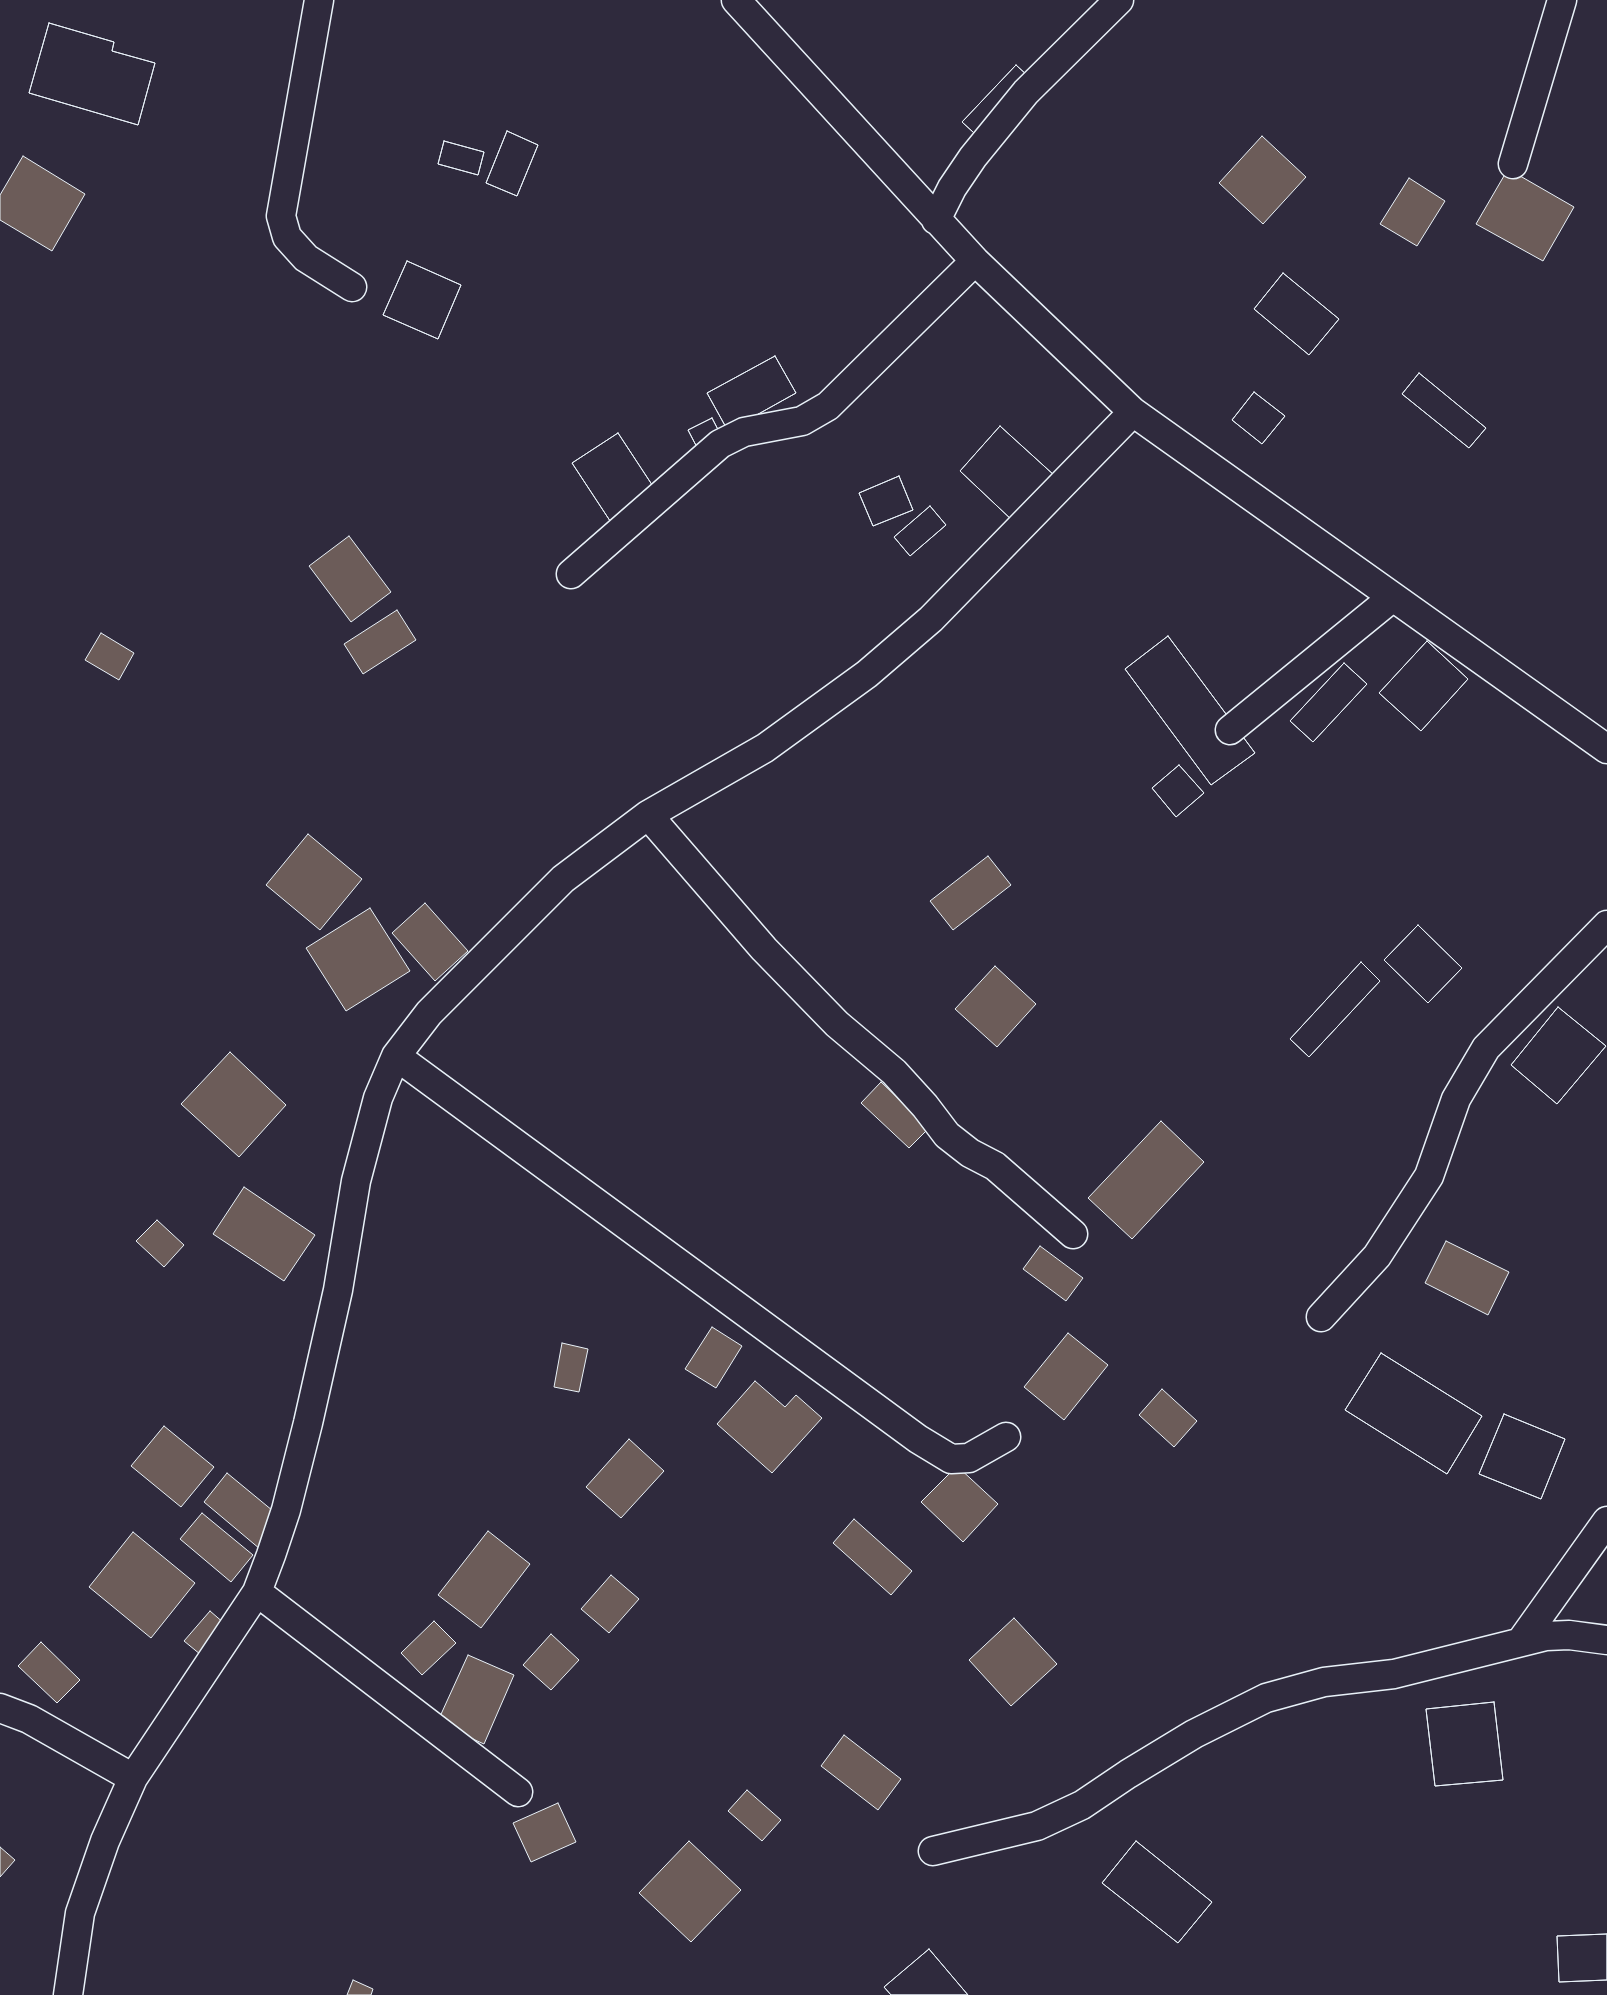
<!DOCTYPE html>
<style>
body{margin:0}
canvas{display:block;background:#2f2a3d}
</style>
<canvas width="1607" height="1995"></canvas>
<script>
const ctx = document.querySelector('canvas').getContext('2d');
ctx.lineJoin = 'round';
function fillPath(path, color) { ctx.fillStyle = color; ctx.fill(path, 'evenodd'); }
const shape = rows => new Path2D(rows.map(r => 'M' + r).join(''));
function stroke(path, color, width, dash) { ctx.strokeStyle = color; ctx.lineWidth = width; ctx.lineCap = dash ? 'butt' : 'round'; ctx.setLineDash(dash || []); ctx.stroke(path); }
const building = shape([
 [49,23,114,42,112,51,155,63,138,125,29,93,49,23],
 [49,23,114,42,112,51,155,63,138,125,29,93,49,23],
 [1016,65,1039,86,985,143,962,122,1016,65],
 [1016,65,1039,86,985,143,962,122,1016,65],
 [507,131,538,145,517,196,486,183,507,131],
 [507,131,538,145,517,196,486,183,507,131],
 [1262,136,1306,177,1263,224,1219,183,1262,136],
 [444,141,484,152,478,175,438,164,444,141],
 [444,141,484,152,478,175,438,164,444,141],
 [23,156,85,194,52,251,0,220,0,195,23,156],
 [1508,169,1574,207,1543,261,1476,224,1508,169],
 [1409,178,1445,201,1417,246,1380,224,1409,178],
 [407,261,461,285,438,339,383,315,407,261],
 [407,261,461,285,438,339,383,315,407,261],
 [1283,273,1339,319,1309,355,1254,309,1283,273],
 [1283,273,1339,319,1309,355,1254,309,1283,273],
 [775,356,796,393,728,431,707,393,775,356],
 [775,356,796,393,728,431,707,393,775,356],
 [1419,373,1486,428,1469,448,1402,394,1419,373],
 [1419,373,1486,428,1469,448,1402,394,1419,373],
 [1254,392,1285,416,1262,444,1232,420,1254,392],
 [1254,392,1285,416,1262,444,1232,420,1254,392],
 [712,418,726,445,702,457,688,430,712,418],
 [712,418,726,445,702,457,688,430,712,418],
 [1000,426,1055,476,1014,522,960,471,1000,426],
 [1000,426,1055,476,1014,522,960,471,1000,426],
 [618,433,664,503,618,533,572,463,618,433],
 [618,433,664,503,618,533,572,463,618,433],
 [899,476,913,510,873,526,859,493,899,476],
 [899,476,913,510,873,526,859,493,899,476],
 [930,506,946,525,910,556,894,537,930,506],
 [930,506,946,525,910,556,894,537,930,506],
 [349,536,391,592,351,622,309,566,349,536],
 [397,610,416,640,363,674,344,644,397,610],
 [101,633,134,653,119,680,85,660,101,633],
 [1168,636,1255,753,1211,785,1125,669,1168,636],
 [1168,636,1255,753,1211,785,1125,669,1168,636],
 [1427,641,1468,679,1421,731,1379,693,1427,641],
 [1427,641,1468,679,1421,731,1379,693,1427,641],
 [1344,663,1367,684,1313,742,1290,721,1344,663],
 [1344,663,1367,684,1313,742,1290,721,1344,663],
 [1179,765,1204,793,1176,817,1152,788,1179,765],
 [1179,765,1204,793,1176,817,1152,788,1179,765],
 [308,834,362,879,320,930,266,885,308,834],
 [988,856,1011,885,953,930,930,901,988,856],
 [425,903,468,951,435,981,392,933,425,903],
 [370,908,410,971,346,1011,306,948,370,908],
 [1418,925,1462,968,1428,1003,1384,960,1418,925],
 [1418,925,1462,968,1428,1003,1384,960,1418,925],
 [1361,962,1380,981,1309,1057,1290,1039,1361,962],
 [1361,962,1380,981,1309,1057,1290,1039,1361,962],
 [995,966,1036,1004,997,1047,955,1009,995,966],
 [1558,1007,1606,1046,1557,1104,1511,1065,1558,1007],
 [1558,1007,1606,1046,1557,1104,1511,1065,1558,1007],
 [230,1052,286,1105,239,1157,181,1104,230,1052],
 [881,1082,929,1128,909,1148,861,1103,881,1082],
 [1161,1121,1204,1162,1132,1239,1088,1198,1161,1121],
 [244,1187,315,1235,284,1281,213,1234,244,1187],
 [157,1220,184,1245,164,1267,136,1241,157,1220],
 [1446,1241,1509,1272,1488,1315,1425,1283,1446,1241],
 [1040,1246,1083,1278,1066,1301,1023,1269,1040,1246],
 [712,1327,742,1346,716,1388,685,1369,712,1327],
 [1068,1333,1108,1365,1064,1420,1024,1387,1068,1333],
 [562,1343,588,1349,579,1392,554,1387,562,1343],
 [1381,1353,1482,1416,1447,1474,1345,1410,1381,1353],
 [1381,1353,1482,1416,1447,1474,1345,1410,1381,1353],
 [755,1381,785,1407,796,1395,822,1418,772,1473,717,1424,755,1381],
 [1162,1389,1197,1421,1174,1447,1139,1415,1162,1389],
 [1504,1414,1565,1439,1541,1499,1479,1474,1504,1414],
 [1504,1414,1565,1439,1541,1499,1479,1474,1504,1414],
 [164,1426,214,1467,181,1507,131,1466,164,1426],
 [629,1439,664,1471,621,1518,586,1487,629,1439],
 [957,1466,998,1504,963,1542,921,1502,957,1466],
 [227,1473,284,1520,260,1549,204,1502,227,1473],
 [202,1513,253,1555,231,1582,180,1539,202,1513],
 [854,1519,912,1571,891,1595,833,1543,854,1519],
 [488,1531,530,1564,481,1628,438,1595,488,1531],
 [133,1532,195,1583,151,1638,89,1587,133,1532],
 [611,1575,639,1599,609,1633,581,1609,611,1575],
 [210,1611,232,1630,206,1659,184,1641,210,1611],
 [1014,1618,1057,1664,1011,1706,969,1660,1014,1618],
 [434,1621,456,1643,422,1675,401,1653,434,1621],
 [551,1634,579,1660,551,1690,523,1665,551,1634],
 [41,1642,80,1680,57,1703,18,1666,41,1642],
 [468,1655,514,1675,484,1744,437,1723,468,1655],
 [1494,1702,1503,1780,1435,1786,1426,1709,1494,1702],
 [1494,1702,1503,1780,1435,1786,1426,1709,1494,1702],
 [844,1735,901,1779,878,1810,821,1766,844,1735],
 [747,1790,781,1820,762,1841,728,1811,747,1790],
 [558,1803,576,1842,531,1862,513,1823,558,1803],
 [689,1841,741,1890,691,1942,639,1893,689,1841],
 [1136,1841,1212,1902,1178,1943,1102,1883,1136,1841],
 [1136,1841,1212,1902,1178,1943,1102,1883,1136,1841],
 [0,1847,15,1860,0,1877,0,1847],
 [1607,1934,1607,1980,1559,1982,1557,1936,1607,1934],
 [1607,1934,1607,1980,1559,1982,1557,1936,1607,1934],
 [929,1949,968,1995,891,1995,884,1987,929,1949],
 [929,1949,968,1995,891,1995,884,1987,929,1949],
 [353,1980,373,1989,371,1995,347,1995,353,1980]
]);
fillPath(building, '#6c5c59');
stroke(building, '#e8f1f8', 1);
const minor = shape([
 [319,0,281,216,287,237,306,258,352,287],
 [736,0,975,261,1133,412,1607,749],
 [1513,164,1562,0],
 [936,220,952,188,973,157,1026,92,1119,0],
 [571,574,720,444,744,432,802,421,828,406,975,261],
 [1230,730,1393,597],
 [648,815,764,949,837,1024,894,1072,925,1106,947,1135,970,1153,995,1166,1073,1234],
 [396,1056,918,1439,951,1459,969,1458,1006,1437],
 [1321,1317,1377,1256,1429,1176,1456,1099,1486,1048,1607,925],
 [257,1592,518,1792],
 [1522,1640,1607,1521],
 [0,1708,29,1719,133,1778],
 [933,1851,1037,1826,1082,1805,1128,1774,1194,1734,1266,1698,1324,1682,1394,1674,1546,1636,1569,1635,1607,1640],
 [68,1995,80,1913,105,1841,133,1778,257,1592,271,1555,286,1510,308,1423,338,1290,356,1181,378,1098,396,1056,429,1013,563,879,648,815,765,748,867,674,931,619,1133,412]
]);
stroke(minor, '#e8f1f8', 31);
stroke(minor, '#2f2a3d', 28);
</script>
